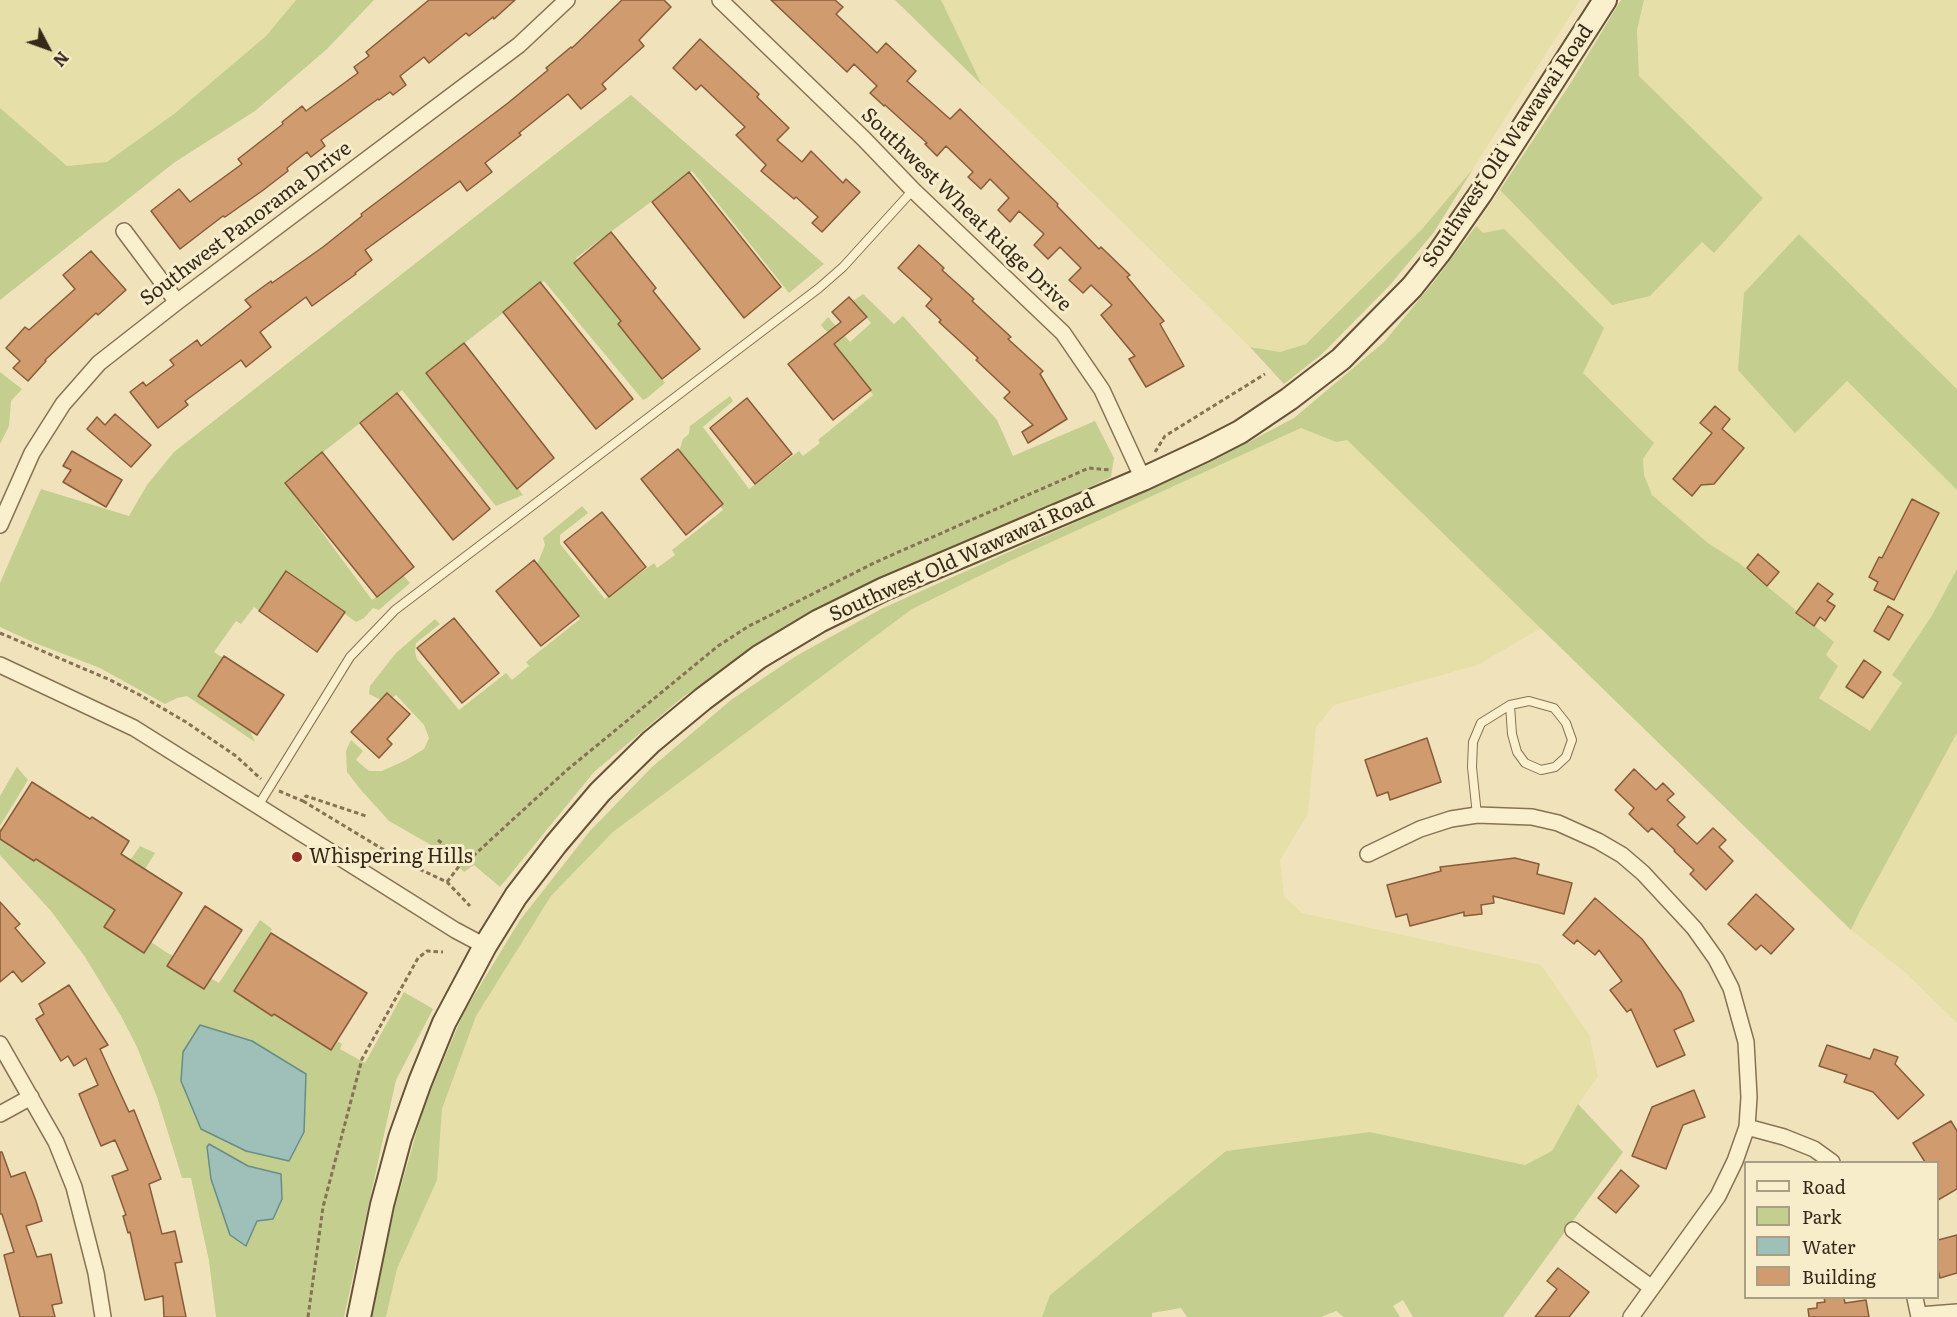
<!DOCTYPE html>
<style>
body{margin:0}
#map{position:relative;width:1957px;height:1317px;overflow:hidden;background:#f0e3bb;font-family:Literata,serif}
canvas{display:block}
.legend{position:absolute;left:1744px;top:1161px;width:195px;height:138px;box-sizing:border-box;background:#f7edcb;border:2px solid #a99f84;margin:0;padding:8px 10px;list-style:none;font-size:18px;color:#35291a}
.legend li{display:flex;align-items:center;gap:12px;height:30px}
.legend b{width:30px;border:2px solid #a99f84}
.north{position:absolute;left:18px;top:18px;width:60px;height:60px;-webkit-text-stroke:4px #f7edcb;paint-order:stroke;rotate:131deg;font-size:16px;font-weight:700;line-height:24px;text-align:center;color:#35291a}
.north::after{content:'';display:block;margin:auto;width:21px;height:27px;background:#35291a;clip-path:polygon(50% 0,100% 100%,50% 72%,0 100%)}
</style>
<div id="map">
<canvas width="1957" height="1317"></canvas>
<ul class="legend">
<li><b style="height:8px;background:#faf0ce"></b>Road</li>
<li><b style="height:16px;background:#c3ce8f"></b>Park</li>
<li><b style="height:16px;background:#9fc0b8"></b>Water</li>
<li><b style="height:16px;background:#d09c6f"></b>Building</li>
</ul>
<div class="north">N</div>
</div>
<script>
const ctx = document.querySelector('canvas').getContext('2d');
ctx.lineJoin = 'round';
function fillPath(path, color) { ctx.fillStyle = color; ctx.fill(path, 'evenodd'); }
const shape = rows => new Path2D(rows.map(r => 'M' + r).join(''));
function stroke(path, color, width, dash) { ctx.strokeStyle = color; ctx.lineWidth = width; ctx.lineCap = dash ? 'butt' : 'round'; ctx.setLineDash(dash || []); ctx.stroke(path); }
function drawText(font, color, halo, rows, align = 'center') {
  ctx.font = font + ' Literata,serif'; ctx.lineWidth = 6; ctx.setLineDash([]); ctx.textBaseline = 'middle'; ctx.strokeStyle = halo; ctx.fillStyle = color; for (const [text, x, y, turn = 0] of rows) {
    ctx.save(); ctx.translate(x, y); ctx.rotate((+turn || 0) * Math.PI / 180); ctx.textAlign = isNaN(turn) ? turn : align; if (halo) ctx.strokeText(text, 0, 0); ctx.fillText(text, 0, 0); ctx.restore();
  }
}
fillPath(shape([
 [0,0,296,0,266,36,174,114,108,162,67,166,0,108],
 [941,0,1580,0,1473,169,1422,229,1306,344,1280,352,1250,347,982,85],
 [1644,0,1957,0,1957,389,1799,234,1795,432,1847,381,1957,490,1957,569,1931,617,1892,675,1902,683,1870,731,1819,697,1838,666,1826,655,1833,642,1739,563,1708,543,1652,495,1644,475,1643,459,1654,443,1582,373,1476,226,1500,190,1612,305,1650,296,1702,242,1714,253,1763,198,1639,76,1637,30],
 [1301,428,1336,442,1347,440,1541,628,1478,665,1334,705,1316,727,1308,814,1280,860,1284,896,1302,913,1541,965,1590,1036,1598,1077,1578,1104,1552,1151,1525,1165,1370,1132,1226,1151,1050,1295,1042,1317,386,1317,397,1269,437,1180,442,1109,476,1016,551,896,613,832,912,609,1012,560],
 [1957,733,1957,1023,1906,973,1851,930,1860,911]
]), '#e6dfa8');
fillPath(shape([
 [296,0,374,0,327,49,255,111,175,162,0,300,0,108,67,166,107,162,174,114,266,36],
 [895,0,941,0,982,85],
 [1621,0,1644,0,1637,30,1639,76,1763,198,1714,253,1702,242,1650,296,1612,305,1500,190,1572,81],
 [631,95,824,264,789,293,692,171,576,258,665,383,647,398,643,400,544,281,430,370,523,495,496,506,402,390,285,482,372,600,403,575,410,583,379,610,373,608,364,618,356,622,286,572,259,611,254,607,241,624,236,621,214,652,223,658,201,690,203,699,250,731,255,742,187,696,177,698,165,704,100,668,35,643,0,627,0,583,41,489,129,516,147,485,174,452],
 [1473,169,1434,232,1390,285,1322,354,1284,384,1250,347,1280,352,1306,344,1422,229],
 [1476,226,1483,233,1504,229,1604,328,1583,373,1654,443,1643,459,1644,475,1652,495,1708,543,1739,563,1834,642,1826,655,1838,666,1819,698,1870,731,1902,683,1892,675,1931,617,1957,569,1957,733,1860,911,1851,930,1347,440,1336,442,1301,428,1012,560,912,609,613,832,551,896,476,1016,442,1109,437,1180,397,1269,386,1317,371,1317,394,1211,424,1106,464,1012,520,920,590,831,652,767,731,700,796,656,883,608,1209,463,1294,418,1384,342,1433,283],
 [1799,234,1957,389,1957,490,1847,381,1795,433,1738,370,1744,293],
 [863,294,894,324,903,316,997,420,1013,456,1095,421,1114,458,1111,477,1045,508,914,565,797,621,683,697,594,772,500,887,474,865,464,872,447,854,389,821,361,790,347,772,346,751,351,740,363,751,356,760,369,771,382,771,406,760,424,749,429,738,424,725,396,695,392,698,387,693,381,700,369,694,370,686,396,653,435,619,440,624,416,643,415,652,417,659,459,710,506,673,512,680,529,666,526,662,580,619,536,567,545,545,543,538,582,506,588,513,560,535,560,544,605,599,654,563,657,568,675,555,672,550,723,510,678,455,683,439,689,434,690,426,730,396,733,401,703,427,749,489,799,451,803,456,820,443,818,440,873,395,830,342,832,334,825,330,821,325,828,317,850,342,871,323,853,301],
 [0,372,22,389,11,401,9,426,0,444],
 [17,767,28,780,0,826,0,796],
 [0,828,105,897,140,846,155,853,115,918,166,952,219,983,260,920,272,929,242,984,342,1044,340,1049,365,1063,404,992,433,1009,396,1080,344,1317,216,1317,209,1261,191,1178,182,1178,157,1097,137,1047,121,1016,85,957,51,911,0,855],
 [1578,1104,1623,1152,1503,1317,1413,1317,1403,1300,1393,1306,1400,1317,1344,1317,1336,1311,1321,1317,1187,1317,1181,1308,1152,1313,1152,1317,1042,1317,1050,1295,1226,1151,1370,1132,1525,1165,1552,1151]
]), '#c3ce8f');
const water = shape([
 [200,1025,252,1041,306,1074,304,1132,289,1161,246,1151,201,1129,181,1081,183,1052,200,1025],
 [209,1144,248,1166,281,1174,282,1199,273,1219,257,1221,246,1246,230,1235,211,1179,207,1147,209,1144]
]);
fillPath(water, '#9fc0b8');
stroke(water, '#678e86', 1.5);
const building = shape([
 [429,0,515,0,494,19,493,17,469,36,466,33,429,63,424,57,400,76,406,85,393,95,390,92,379,100,378,99,321,140,325,146,311,157,307,152,287,168,288,171,262,191,225,217,223,216,180,249,151,211,179,189,190,202,242,164,238,159,283,124,282,122,302,106,306,111,358,73,354,67,369,56,366,52,429,0],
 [622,0,664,0,671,7,639,40,644,46,602,84,606,89,581,109,568,94,519,133,521,135,485,163,492,172,467,191,460,181,365,250,372,260,355,273,356,274,312,306,306,297,260,332,271,347,246,367,241,360,185,401,188,405,158,428,130,392,143,382,146,386,174,365,170,360,197,340,201,346,251,307,245,300,271,281,272,283,323,247,362,216,361,214,508,103,548,70,546,68,571,47,572,48,622,0],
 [771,0,835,0,843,7,836,14,877,53,886,43,916,71,907,81,950,119,960,109,1058,204,1057,206,1099,249,1101,247,1130,275,1127,277,1164,321,1160,324,1184,366,1146,387,1129,359,1135,356,1101,315,1112,305,1091,285,1083,293,1069,280,1081,268,1060,247,1048,259,1034,245,1044,234,1019,211,1010,222,998,210,1009,198,990,179,981,189,968,177,973,172,946,146,937,156,925,144,927,143,885,105,884,106,870,93,877,86,854,64,847,72,771,0],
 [700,39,759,94,757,97,789,128,777,140,802,162,811,151,843,183,846,179,860,192,822,232,812,223,818,217,796,197,794,199,761,171,766,165,736,135,745,127,701,85,696,90,673,68,700,39],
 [689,172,781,287,744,318,652,202,689,172],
 [611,232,656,288,653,291,700,349,662,379,618,324,621,321,574,263,611,232],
 [919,245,944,268,942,270,974,299,972,301,1011,337,1008,339,1043,371,1040,374,1067,419,1028,443,1022,432,1033,425,1004,398,1010,392,976,360,978,358,939,322,941,320,926,306,932,299,898,268,919,245],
 [91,251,126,290,98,315,96,313,45,360,46,361,28,381,13,368,20,361,6,348,25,327,29,330,75,289,63,275,91,251],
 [540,282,633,399,596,429,503,312,540,282],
 [849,297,867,317,834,344,871,390,833,420,788,364,841,322,832,312,849,297],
 [464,343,554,458,517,489,426,373,464,343],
 [397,393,490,509,453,540,360,423,397,393],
 [747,398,792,454,755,484,710,428,747,398],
 [1715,406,1730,419,1722,429,1744,448,1714,484,1701,485,1692,496,1673,479,1712,433,1700,423,1715,406],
 [115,414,151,445,131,467,87,429,97,417,105,425,115,414],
 [678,449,723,504,686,535,641,479,678,449],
 [72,451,122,480,106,507,63,482,71,470,63,466,72,451],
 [322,452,414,567,377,597,285,483,322,452],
 [1912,499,1939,513,1894,600,1874,590,1878,582,1869,577,1879,557,1882,558,1912,499],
 [602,512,646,567,609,597,564,542,602,512],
 [1758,554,1779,572,1767,586,1747,568,1758,554],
 [534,560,579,616,541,646,496,591,534,560],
 [286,571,345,612,317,652,259,611,286,571],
 [1818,583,1833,594,1827,601,1835,606,1825,621,1820,617,1814,626,1796,613,1818,583],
 [1888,606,1903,615,1889,640,1874,631,1888,606],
 [454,618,499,673,462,703,417,648,454,618],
 [224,656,284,695,257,735,198,696,224,656],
 [1864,660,1881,672,1863,698,1846,687,1864,660],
 [387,693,410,714,387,739,392,744,379,758,351,732,387,693],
 [1427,738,1441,782,1390,800,1388,792,1377,796,1365,760,1427,738],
 [1634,769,1656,790,1663,783,1674,794,1667,800,1685,817,1677,825,1697,844,1713,828,1726,840,1719,847,1733,861,1706,890,1690,874,1694,870,1674,851,1675,850,1652,828,1648,832,1629,814,1634,808,1615,790,1634,769],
 [32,782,90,819,92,817,129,841,121,854,182,893,144,953,104,927,115,910,36,859,34,861,0,839,0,832,32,782],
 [1515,858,1539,864,1537,874,1572,883,1564,914,1493,896,1494,903,1481,905,1482,914,1464,916,1464,912,1410,926,1407,914,1396,917,1387,885,1441,871,1440,867,1515,858],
 [1756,894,1794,929,1771,954,1761,945,1756,950,1728,924,1756,894],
 [1595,898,1642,939,1681,992,1694,1021,1674,1030,1685,1055,1657,1067,1631,1009,1627,1012,1610,990,1622,981,1599,950,1595,955,1577,940,1574,944,1563,935,1595,898],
 [0,902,20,924,15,928,45,963,22,982,13,971,0,982,0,902],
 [205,906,242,930,204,989,167,966,205,906],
 [271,933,367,993,331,1050,274,1014,272,1016,234,991,271,933],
 [69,985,108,1045,100,1049,129,1112,134,1110,161,1179,149,1184,162,1234,175,1231,182,1262,175,1263,186,1317,164,1317,163,1296,145,1300,130,1232,128,1233,123,1216,126,1215,112,1176,128,1170,115,1140,101,1146,79,1094,98,1085,86,1058,74,1066,68,1056,61,1061,36,1019,44,1014,39,1004,69,985],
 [1827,1045,1870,1059,1874,1049,1898,1057,1895,1064,1924,1095,1898,1119,1873,1092,1844,1082,1847,1075,1819,1066,1827,1045],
 [1694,1090,1705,1117,1683,1125,1666,1169,1632,1156,1652,1107,1694,1090],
 [1951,1121,1957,1131,1957,1189,1938,1200,1938,1162,1925,1162,1913,1143,1951,1121],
 [0,1152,2,1152,11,1177,25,1172,36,1201,42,1221,26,1226,37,1257,51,1254,62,1303,52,1305,55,1317,20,1317,4,1255,14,1252,2,1214,0,1214,0,1152],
 [1621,1170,1639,1186,1616,1213,1598,1198,1621,1170],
 [1957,1235,1957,1273,1940,1278,1938,1270,1938,1240,1957,1235],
 [1558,1268,1589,1292,1569,1317,1535,1317,1557,1289,1547,1281,1558,1268],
 [1824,1298,1844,1298,1845,1303,1866,1300,1869,1317,1809,1317,1808,1309,1817,1308,1817,1303,1825,1302,1824,1298]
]);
fillPath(building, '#d09c6f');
stroke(building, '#885c39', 1.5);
const service = shape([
 [258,806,350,657,395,610,819,288,843,267,913,190],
 [1477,815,1472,767,1473,742,1481,723,1510,705,1529,701,1554,708,1566,723,1572,740,1566,757,1555,767,1541,770,1525,763,1517,752,1512,734,1510,705]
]);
const minor = shape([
 [720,0,864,139,913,190,1063,333,1102,390,1143,479],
 [124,231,177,302],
 [0,525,32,453,63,404,99,363,177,302,519,45,567,0],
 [0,665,134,728,455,930,485,946],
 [1368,854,1420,829,1451,819,1477,815,1532,817,1558,823,1598,841,1622,855,1643,873,1694,928,1716,959,1731,988,1746,1042,1749,1097,1747,1127,1735,1161,1718,1196,1631,1317],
 [0,1044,56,1142,74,1187,96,1273,103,1317],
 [0,1114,31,1097],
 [1747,1127,1784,1137,1814,1149,1832,1162],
 [1573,1230,1652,1288],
 [1915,1298,1919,1317],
 [1919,1315,1957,1312]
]);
const secondary = shape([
 [359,1317,382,1205,400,1138,420,1082,444,1023,485,946,516,896,556,844,600,792,651,742,703,699,759,657,819,621,884,589,1143,479,1205,450,1240,432,1289,399,1341,359,1412,287,1439,253,1481,193,1605,0]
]);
stroke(service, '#877254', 10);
stroke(minor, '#877254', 18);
stroke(secondary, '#695338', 26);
stroke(shape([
 [1155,452,1165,436,1265,374],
 [0,633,108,679,138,694,186,722,236,756,261,779],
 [279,791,303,801,306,796,366,816],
 [303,801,404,862,447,882,470,906],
 [438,840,463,861],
 [447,882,463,861,472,857,567,770,718,646,749,626,876,562,1089,468,1110,470],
 [308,1317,323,1207,362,1059,418,958,427,951,443,952]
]), '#877254', 3, [4.5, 3]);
stroke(service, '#faf0ce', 8);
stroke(minor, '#faf0ce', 15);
stroke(secondary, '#faf0ce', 22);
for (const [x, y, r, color] of [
 [297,857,6,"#992722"]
]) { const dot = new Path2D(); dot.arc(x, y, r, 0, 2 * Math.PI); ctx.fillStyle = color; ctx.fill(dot); stroke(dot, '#f7edcb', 2); }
drawText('20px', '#35291a', '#f7edcb', [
 ["Southwest Old Wawawai Road",1508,146,-56],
 ["Southwest Wheat Ridge Drive",966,210,44],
 ["Southwest Panorama Drive",246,224,-37],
 ["Southwest Old Wawawai Road",962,558,-24]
]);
drawText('20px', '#35291a', '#f7edcb', [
 ["Whispering Hills",309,857]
], 'left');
</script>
